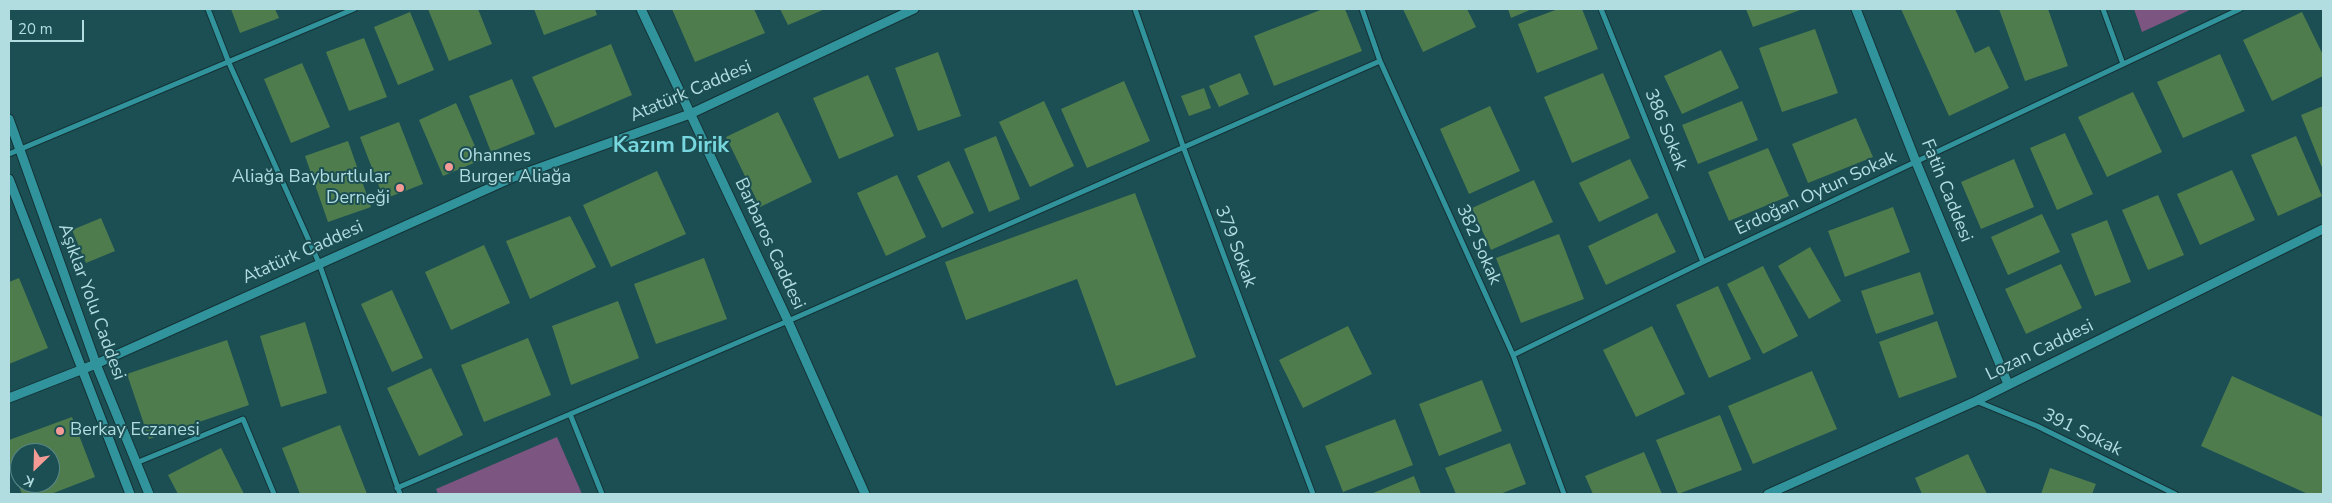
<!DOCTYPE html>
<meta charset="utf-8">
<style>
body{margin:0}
#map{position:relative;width:2332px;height:503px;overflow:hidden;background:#1c4f53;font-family:"Nunito Sans",sans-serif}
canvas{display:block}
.frame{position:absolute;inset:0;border:10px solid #b1dce0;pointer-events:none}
.north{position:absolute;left:10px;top:443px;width:50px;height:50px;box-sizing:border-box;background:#1c4f53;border:1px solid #58878b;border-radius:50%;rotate:204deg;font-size:14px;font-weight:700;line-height:20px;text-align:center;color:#b1dce0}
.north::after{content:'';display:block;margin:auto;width:18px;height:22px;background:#f59b96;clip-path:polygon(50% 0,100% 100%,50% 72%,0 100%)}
.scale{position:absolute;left:10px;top:20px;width:74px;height:22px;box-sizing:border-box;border:2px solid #b1dce0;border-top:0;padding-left:6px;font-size:15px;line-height:18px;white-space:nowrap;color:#b1dce0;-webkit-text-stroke:4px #1c4f53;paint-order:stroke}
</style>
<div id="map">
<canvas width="2332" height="503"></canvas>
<div class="frame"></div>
<div class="north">K</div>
<div class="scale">20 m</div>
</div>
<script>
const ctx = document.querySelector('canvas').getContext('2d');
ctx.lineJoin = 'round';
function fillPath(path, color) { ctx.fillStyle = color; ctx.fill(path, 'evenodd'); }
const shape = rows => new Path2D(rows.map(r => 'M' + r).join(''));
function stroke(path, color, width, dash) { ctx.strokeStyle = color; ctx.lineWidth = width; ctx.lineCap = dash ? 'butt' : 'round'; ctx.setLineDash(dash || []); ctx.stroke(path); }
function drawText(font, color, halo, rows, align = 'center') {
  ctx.font = font + ' "Nunito Sans",sans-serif'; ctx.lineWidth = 4; ctx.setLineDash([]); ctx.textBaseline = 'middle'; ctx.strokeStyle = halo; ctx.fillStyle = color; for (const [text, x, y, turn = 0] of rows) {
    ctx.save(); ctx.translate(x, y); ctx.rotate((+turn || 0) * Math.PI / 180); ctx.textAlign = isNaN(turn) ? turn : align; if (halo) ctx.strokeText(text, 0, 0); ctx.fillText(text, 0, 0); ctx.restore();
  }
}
fillPath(shape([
 [2134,9,2192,9,2142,32],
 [557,437,582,494,438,494,436,489]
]), '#7c5580');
fillPath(shape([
 [231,9,275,9,279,18,240,33],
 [428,9,478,9,492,44,449,61],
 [534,9,595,9,597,15,544,35],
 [672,9,754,9,765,33,695,62],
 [780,9,825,9,788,25],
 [1323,9,1345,9,1362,51,1274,86,1254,36],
 [1403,9,1467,9,1476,27,1423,52],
 [1508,9,1532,9,1511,18],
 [1558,9,1582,9,1598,49,1537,73,1518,24],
 [1746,9,1803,9,1753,27],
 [1901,9,1955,9,1975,53,1989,46,2009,88,1949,116],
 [1999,9,2048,9,2068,66,2025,81],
 [410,12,434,70,398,85,374,27],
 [2302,12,2323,55,2323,76,2272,101,2243,40],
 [1815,29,1838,93,1782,112,1759,48],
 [364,38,387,97,349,111,326,52],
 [611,44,632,95,555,128,532,77],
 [1721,50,1739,88,1682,114,1664,76],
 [938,52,961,116,918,131,895,68],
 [2220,54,2245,111,2183,138,2157,82],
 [302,63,330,127,291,143,264,79],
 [1240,73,1249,94,1219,107,1209,86],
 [1603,73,1630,138,1572,163,1544,97],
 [868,75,894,136,839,159,813,98],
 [512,79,535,134,491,152,469,96],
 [1124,81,1150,141,1087,168,1061,109],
 [1204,88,1211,108,1189,116,1181,96],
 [2133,92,2162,152,2107,177,2078,117],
 [1044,101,1074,166,1030,187,999,122],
 [1742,101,1758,140,1698,164,1682,125],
 [456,103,481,160,443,176,419,120],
 [1490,106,1520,171,1469,194,1440,129],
 [2323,106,2323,170,2301,115],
 [778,112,812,182,760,207,726,137],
 [1856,118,1873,157,1808,183,1792,144],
 [399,122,423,184,384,199,360,137],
 [2065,133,2093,194,2057,210,2030,148],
 [996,136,1020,199,989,212,964,149],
 [2296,136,2322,196,2278,216,2251,155],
 [348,141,371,207,328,222,305,156],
 [1768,148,1789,196,1729,221,1708,172],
 [1630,159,1649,198,1599,222,1579,183],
 [2014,159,2034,207,1981,229,1961,182],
 [949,161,974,213,942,228,917,176],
 [2232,170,2255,220,2200,245,2177,194],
 [657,171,686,234,611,267,583,205],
 [897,175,926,237,886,256,857,193],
 [1534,180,1553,222,1491,250,1472,208],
 [1135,193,1196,357,1116,386,1077,279,966,320,945,262],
 [2158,195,2184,255,2148,270,2122,210],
 [1893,207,1910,252,1845,277,1828,231],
 [1657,213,1676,252,1606,285,1588,246],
 [2042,214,2060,252,2008,275,1991,237],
 [570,216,596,267,530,299,506,241],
 [101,218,115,251,86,263,72,230],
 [2107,220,2131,282,2095,296,2071,234],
 [1559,234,1584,299,1521,323,1496,258],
 [484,245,510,303,451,330,425,272],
 [1810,247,1841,301,1809,319,1778,266],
 [704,258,727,319,656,344,634,284],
 [2061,264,2082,308,2026,334,2005,289],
 [1763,266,1798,336,1763,354,1727,284],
 [1920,272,1934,314,1876,334,1861,291],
 [19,278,48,348,9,364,9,282],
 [1718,286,1751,359,1709,378,1676,305],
 [392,290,423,358,392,372,361,304],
 [618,301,639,358,571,385,552,326],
 [1937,321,1957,377,1899,398,1879,342],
 [305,322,327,393,281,407,260,336],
 [1348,326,1372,374,1303,408,1279,360],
 [1652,326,1685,394,1636,417,1603,350],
 [528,338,551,395,484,422,461,365],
 [227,340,249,405,149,439,127,374],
 [431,368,463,435,419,456,387,388],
 [1812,371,1837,429,1753,464,1728,406],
 [2232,376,2323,417,2323,494,2308,494,2201,446],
 [1482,380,1502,431,1439,456,1419,404],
 [1720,415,1742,470,1678,494,1656,440],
 [72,417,95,477,51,494,22,494,9,461,9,440],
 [20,453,50,453,50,483,20,483],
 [1395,419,1413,465,1343,492,1325,446],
 [340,425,367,494,300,494,282,448],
 [1510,443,1526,484,1500,494,1456,494,1445,468],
 [221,448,244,494,178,494,168,475],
 [1644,452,1662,494,1593,494,1585,476],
 [1968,454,1987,494,1922,494,1915,478],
 [2050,468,2096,484,2092,494,2041,494],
 [1414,476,1421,494,1371,494]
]), '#4f7c4d');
const minor = shape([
 [208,9,229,63,319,263,400,494],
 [1135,9,1184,149,1313,494],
 [1362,9,1380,61,1513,355,1564,494],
 [1601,9,1703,262],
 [2103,9,2123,64],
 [9,154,354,9],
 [1513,355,1703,262,2240,9],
 [1976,401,2037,426,2175,494],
 [570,414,602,494],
 [136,463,243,419,274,494],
 [397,488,788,321,1380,61]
]);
const tertiary = shape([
 [641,9,788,321,865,494],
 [1856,9,1916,162,2008,384],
 [9,119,96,364,149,494],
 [9,179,130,494],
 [9,398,96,364,514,177,690,114,914,9],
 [1768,494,1976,401,2323,229]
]);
stroke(minor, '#143235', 7);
stroke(tertiary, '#143235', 11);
stroke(minor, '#31949d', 5);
stroke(tertiary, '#31949d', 9);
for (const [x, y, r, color] of [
 [449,167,5,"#f59b96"],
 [400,188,5,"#f59b96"],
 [60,431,5,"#f59b96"]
]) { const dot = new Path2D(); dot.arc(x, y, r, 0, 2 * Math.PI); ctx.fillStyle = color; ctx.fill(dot); stroke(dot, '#1c4f53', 2); }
drawText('18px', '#b1dce0', '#1c4f53', [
 ["Atatürk Caddesi",691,92,-23],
 ["386 Sokak",1665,130,68],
 ["Fatih Caddesi",1946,191,68],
 ["Erdoğan Oytun Sokak",1816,194,-25],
 ["Barbaros Caddesi",769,244,65],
 ["382 Sokak",1478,245,66],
 ["379 Sokak",1235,247,69],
 ["Atatürk Caddesi",303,253,-24],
 ["Aşıklar Yolu Caddesi",91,302,70],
 ["Lozan Caddesi",2040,351,-26],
 ["391 Sokak",2082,433,26]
]);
drawText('18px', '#b1dce0', '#1c4f53', [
 ["Ohannes",459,157],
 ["Burger Aliağa",459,178],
 ["Aliağa Bayburtlular",390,178,"right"],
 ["Derneği",390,199,"right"],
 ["Berkay Eczanesi",70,431]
], 'left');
drawText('bold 22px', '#78d6df', '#1c4f53', [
 ["Kazım Dirik",671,147]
]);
</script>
